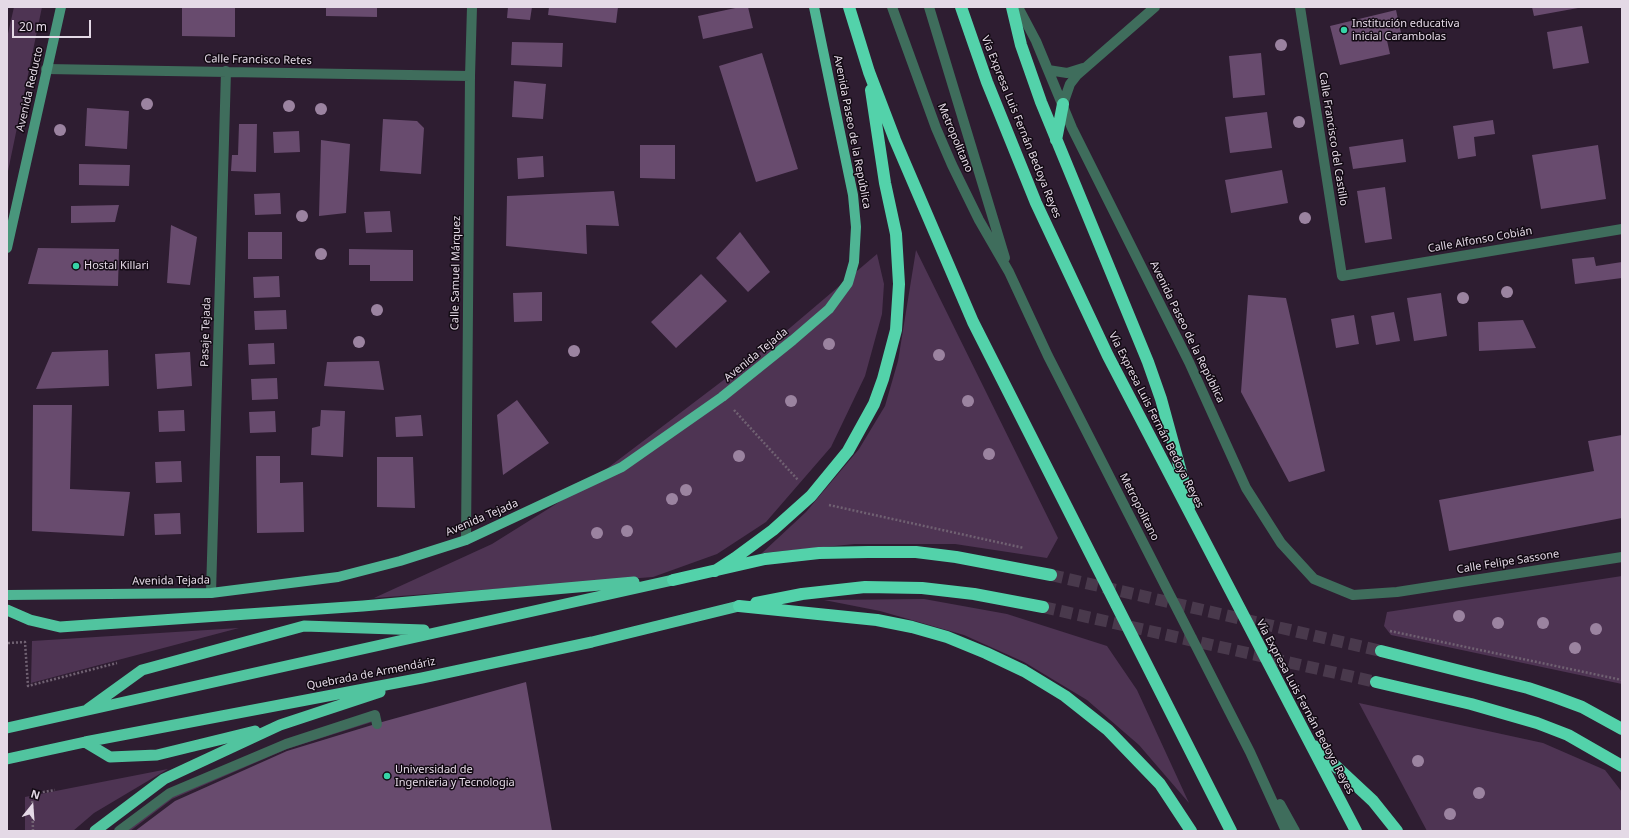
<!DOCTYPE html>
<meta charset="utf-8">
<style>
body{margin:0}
#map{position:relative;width:1629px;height:838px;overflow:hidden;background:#2e1d31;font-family:"Noto Sans",sans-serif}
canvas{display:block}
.frame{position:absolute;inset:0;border:8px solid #e4d9e6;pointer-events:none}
.north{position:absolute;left:12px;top:786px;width:40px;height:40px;-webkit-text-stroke:3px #120a13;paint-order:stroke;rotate:17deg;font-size:11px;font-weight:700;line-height:16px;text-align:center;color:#e4d9e6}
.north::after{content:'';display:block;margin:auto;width:14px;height:18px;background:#e4d9e6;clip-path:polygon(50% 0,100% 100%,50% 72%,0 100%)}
.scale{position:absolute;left:12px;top:20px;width:79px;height:18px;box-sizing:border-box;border:2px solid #e4d9e6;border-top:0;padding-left:5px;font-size:12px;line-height:14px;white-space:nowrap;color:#e4d9e6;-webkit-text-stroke:3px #120a13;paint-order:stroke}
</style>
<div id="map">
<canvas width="1629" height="838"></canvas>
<div class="frame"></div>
<div class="north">N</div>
<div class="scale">20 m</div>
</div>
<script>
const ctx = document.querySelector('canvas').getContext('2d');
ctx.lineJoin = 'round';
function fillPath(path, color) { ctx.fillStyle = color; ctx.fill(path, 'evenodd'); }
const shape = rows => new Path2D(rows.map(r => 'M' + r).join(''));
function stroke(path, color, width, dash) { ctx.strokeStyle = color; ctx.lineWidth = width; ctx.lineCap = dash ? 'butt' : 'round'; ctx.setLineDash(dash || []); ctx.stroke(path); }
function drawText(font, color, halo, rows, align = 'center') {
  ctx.font = font + ' "Noto Sans",sans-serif'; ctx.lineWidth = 3; ctx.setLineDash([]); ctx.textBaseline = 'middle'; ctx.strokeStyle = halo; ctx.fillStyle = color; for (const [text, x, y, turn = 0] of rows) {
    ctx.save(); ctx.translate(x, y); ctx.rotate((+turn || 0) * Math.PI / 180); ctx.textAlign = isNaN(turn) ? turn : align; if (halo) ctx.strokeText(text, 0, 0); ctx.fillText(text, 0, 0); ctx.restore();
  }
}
fillPath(shape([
 [14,7,42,7,7,176,7,38],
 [916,250,1058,538,1047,558,955,544,855,544,762,553,806,512,859,449,885,406,898,361],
 [877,254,884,284,882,314,865,376,831,447,766,522,717,554,653,577,374,598,492,544,580,489,771,344],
 [1622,576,1622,684,1391,635,1384,626,1387,612],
 [924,599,1007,614,1107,646,1137,690,1189,803,1139,745,1087,700,1024,662,964,635,880,611,824,600],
 [239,628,31,683,32,641],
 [1359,703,1543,743,1605,770,1622,792,1622,831,1427,831],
 [371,720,372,722,287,749,172,799,130,831,124,831,171,797,286,747],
 [168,769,94,813,73,831,25,831,25,797]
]), '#4e3453');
fillPath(shape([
 [182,7,235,7,235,37,182,36],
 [326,7,377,7,377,17,326,16],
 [508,7,532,7,530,20,507,18],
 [549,7,618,7,616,23,548,15],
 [740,7,748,7,753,28,703,39,698,16],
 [1532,7,1578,7,1578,8,1534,16],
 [1396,10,1401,33,1386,36,1390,54,1340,65,1330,26],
 [1582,26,1589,63,1553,69,1547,32],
 [512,42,563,43,562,67,511,65],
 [762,53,798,169,756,182,719,66],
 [1261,53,1265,95,1233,98,1229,56],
 [514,81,546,84,543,119,512,117],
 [87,108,129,111,127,149,85,146],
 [1267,112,1272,148,1230,153,1225,117],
 [383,119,417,121,424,128,421,174,380,171],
 [1493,120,1495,134,1474,137,1476,156,1458,159,1453,126],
 [239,124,257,124,256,172,231,171,232,155,238,155],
 [299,131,300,152,274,153,273,132],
 [1403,139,1406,162,1353,169,1349,147],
 [321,140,350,144,346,213,319,216],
 [640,145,675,145,675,179,640,178],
 [1598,145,1606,199,1541,209,1532,155],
 [543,156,544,177,518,179,517,158],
 [79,164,130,165,129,186,79,185],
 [1282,170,1288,203,1231,213,1225,180],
 [1385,187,1392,239,1365,243,1357,191],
 [614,191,619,226,586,225,587,254,506,246,507,196],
 [280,193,281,214,255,215,254,194],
 [119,205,115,222,71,223,71,206],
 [390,211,392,232,366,233,364,212],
 [171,225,197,237,190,285,167,283],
 [248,232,282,232,282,259,248,259],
 [740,232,770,272,748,292,716,258],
 [38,248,119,249,118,286,28,284],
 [349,249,413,250,413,281,370,281,370,265,349,265],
 [1594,257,1596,266,1622,262,1622,278,1575,284,1572,259],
 [701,274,727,301,676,348,651,322],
 [279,276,280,297,254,298,253,277],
 [542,292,542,321,514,322,513,293],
 [1441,293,1447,336,1414,341,1407,298],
 [1248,295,1286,298,1325,471,1289,482,1241,392],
 [286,310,287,329,255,330,254,311],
 [1394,312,1400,341,1376,345,1371,316],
 [1354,315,1359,344,1336,348,1331,319],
 [1523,320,1536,348,1479,351,1478,322],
 [274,343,275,364,249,365,248,344],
 [108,350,109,386,36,389,52,352],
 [190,352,192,386,157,389,155,354],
 [379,361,384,390,324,386,327,362],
 [277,378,278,399,252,400,251,379],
 [517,400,549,443,503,475,497,415],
 [33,405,72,405,70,489,130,492,124,536,32,531],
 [184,410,185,431,159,432,158,411],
 [321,410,345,411,343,457,311,455,312,428,320,426],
 [275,411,276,432,250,433,249,412],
 [421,415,423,436,396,437,395,417],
 [1622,435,1622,518,1449,551,1439,500,1594,471,1588,441],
 [256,456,280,456,280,483,303,482,304,532,257,533],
 [377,457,413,457,415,508,377,507],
 [181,461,182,482,156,483,155,462],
 [180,513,181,534,155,535,154,514],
 [526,682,552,831,135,831,175,801,287,751,382,722]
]), '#684b6e');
stroke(shape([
 [1051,575,1381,651],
 [1043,607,1376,682]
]), '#49394c', 12, [12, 6]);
stroke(shape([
 [734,410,798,480],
 [829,505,1024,548],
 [1390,631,1622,680],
 [8,643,25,642,28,686,117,663],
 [33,831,32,794,55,790]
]), '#706172', 2.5, [2, 2]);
stroke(shape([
 [892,7,936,128,952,165,979,220,1009,272,1048,356,1250,752,1286,831],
 [929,7,1005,258],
 [1280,804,1295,831],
 [119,831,170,793,286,744,375,715,377,724]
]), '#3f6d5c', 10);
stroke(shape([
 [1018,7,1036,41,1072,128,1189,362,1246,488,1281,543,1314,579,1353,595,1397,592,1622,557],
 [1300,7,1342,276,1622,229],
 [46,69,470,76],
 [1048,70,1067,73,1083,68],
 [1063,104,1070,84,1077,75,1155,7],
 [466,540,470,76,472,7],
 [211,593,226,71]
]), '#3f6d5c', 10);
stroke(shape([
 [7,248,61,7]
]), '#49967c', 10);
stroke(shape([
 [7,595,211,593,338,577,400,561,466,540,622,467,722,397,793,340,829,309,848,283,854,262,856,227,853,195,814,7]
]), '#4fb594', 10);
stroke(shape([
 [7,610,30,620,60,627,363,606,634,582],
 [88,709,142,670,304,626,424,630],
 [7,728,673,580],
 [85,742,110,757,157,755,255,731],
 [7,759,85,742,422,678,592,642,739,606],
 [95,831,164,779,280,725,380,692]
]), '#51c49f', 11);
stroke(shape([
 [849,7,869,72,895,140,973,322,1231,831],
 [961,7,987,82,1036,203,1108,356,1356,831],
 [1012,7,1021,45,1041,102,1148,362,1161,399,1190,505],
 [1056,140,1063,104],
 [715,571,735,558,773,530,811,496,848,451,874,404,883,379,896,330,899,284,896,234,885,183,871,90],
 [673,580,765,559,819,553,868,552,916,552,956,557,1051,575],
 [756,603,802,594,865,587,922,588,974,594,1043,607],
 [739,606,877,620,912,627,947,637,986,653,1024,671,1065,696,1108,730,1160,784,1191,831],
 [1381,651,1528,688,1555,697,1582,707,1622,729],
 [1376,682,1471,704,1537,723,1568,735,1622,766],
 [1314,746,1373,801,1397,831]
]), '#53d2aa', 12);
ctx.fillStyle = '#9b83a0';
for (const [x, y] of [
 [1281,45],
 [147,104],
 [289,106],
 [321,109],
 [1299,122],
 [60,130],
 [302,216],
 [1305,218],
 [321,254],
 [1507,292],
 [1463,298],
 [377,310],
 [359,342],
 [829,344],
 [574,351],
 [939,355],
 [791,401],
 [968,401],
 [989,454],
 [739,456],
 [686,490],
 [672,499],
 [627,531],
 [597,533],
 [1459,616],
 [1498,623],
 [1543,623],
 [1596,629],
 [1575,648],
 [1418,761],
 [1479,793],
 [1450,814]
]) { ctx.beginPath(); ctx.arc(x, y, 6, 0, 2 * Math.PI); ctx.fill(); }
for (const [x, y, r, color] of [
 [1344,30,4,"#36d4a7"],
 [76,266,4,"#36d4a7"],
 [387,776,4,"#36d4a7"]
]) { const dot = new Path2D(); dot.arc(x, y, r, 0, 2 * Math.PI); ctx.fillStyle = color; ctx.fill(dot); stroke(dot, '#120a13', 1.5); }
drawText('11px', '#e4d9e6', '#120a13', [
 ["Institución educativa",1352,24],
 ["inicial Carambolas",1352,37],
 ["Hostal Killari",84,266],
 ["Universidad de",395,770],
 ["Ingenieria y Tecnologia",395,783]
], 'left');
drawText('11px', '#e4d9e6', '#120a13', [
 ["Calle Francisco Retes",258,60,1],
 ["Avenida Reducto",30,89,-77],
 ["Vía Expresa Luis Fernán Bedoya Reyes",1021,127,68],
 ["Avenida Paseo de la República",852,132,79],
 ["Metropolitano",955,138,67],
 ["Calle Francisco del Castillo",1333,139,81],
 ["Calle Alfonso Cobián",1480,240,-10],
 ["Calle Samuel Márquez",456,273,-89],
 ["Pasaje Tejada",206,332,-88],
 ["Avenida Paseo de la República",1187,332,64],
 ["Avenida Tejada",756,355,-39],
 ["Vía Expresa Luis Fernán Bedoya Reyes",1156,420,63],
 ["Metropolitano",1139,507,63],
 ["Avenida Tejada",482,518,-23],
 ["Calle Felipe Sassone",1508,562,-9],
 ["Avenida Tejada",171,581,-1],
 ["Quebrada de Armendáriz",371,674,-11],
 ["Vía Expresa Luis Fernán Bedoya Reyes",1305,707,62]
]);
</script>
